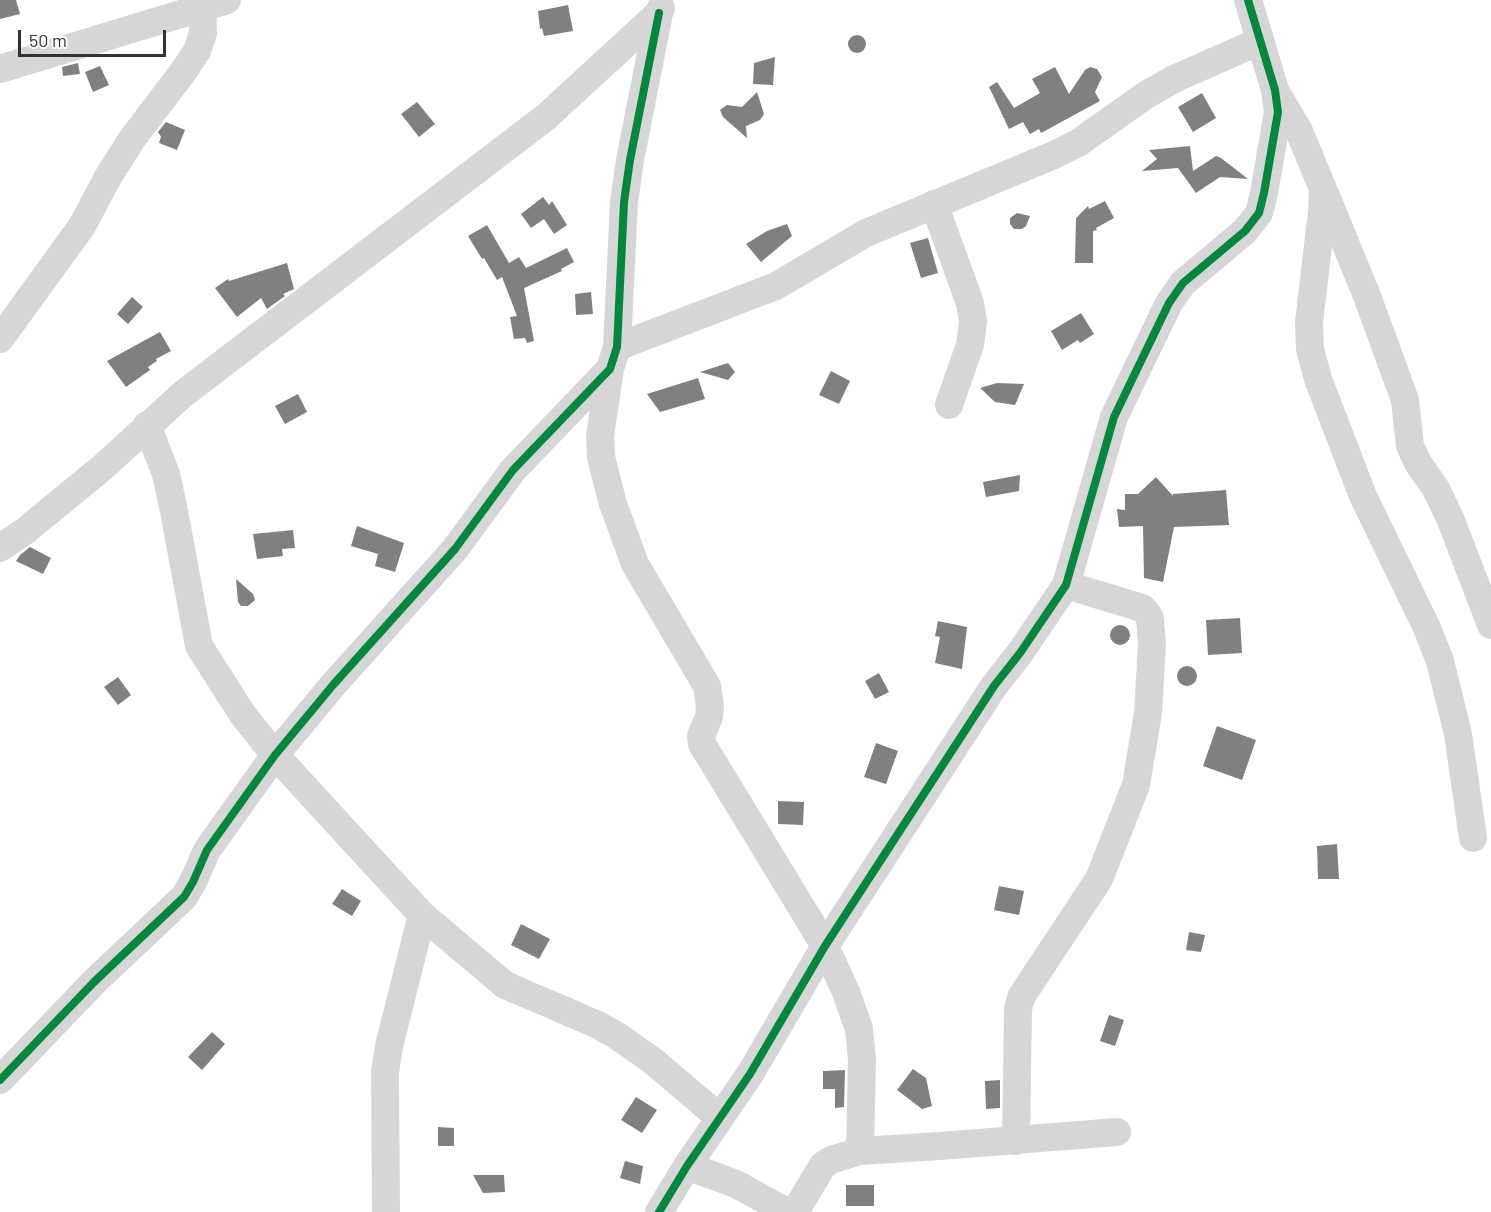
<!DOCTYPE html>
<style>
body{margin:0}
#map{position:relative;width:1491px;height:1212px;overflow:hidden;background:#fff;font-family:Barlow,sans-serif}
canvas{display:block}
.scale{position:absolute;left:18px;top:30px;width:148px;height:27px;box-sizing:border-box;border:3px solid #323232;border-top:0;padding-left:8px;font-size:18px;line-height:21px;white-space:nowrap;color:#323232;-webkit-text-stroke:4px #fff;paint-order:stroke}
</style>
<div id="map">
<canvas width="1491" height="1212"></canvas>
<div class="scale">50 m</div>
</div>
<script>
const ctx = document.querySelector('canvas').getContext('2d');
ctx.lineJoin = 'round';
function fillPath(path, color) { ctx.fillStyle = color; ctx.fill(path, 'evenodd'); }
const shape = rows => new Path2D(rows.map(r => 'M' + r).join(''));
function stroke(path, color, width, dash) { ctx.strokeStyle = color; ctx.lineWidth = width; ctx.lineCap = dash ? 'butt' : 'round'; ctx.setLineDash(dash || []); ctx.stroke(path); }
fillPath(shape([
 [0,0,16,0,20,14,0,19],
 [568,5,573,31,544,36,542,28,540,29,538,11],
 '848 44a9 9 0 1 1 18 0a9 9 0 1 1-18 0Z',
 [775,57,773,85,753,84,754,63],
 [78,63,80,74,63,76,62,67],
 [100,66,109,85,93,92,85,72],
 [1055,67,1069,94,1085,70,1090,67,1097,69,1102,77,1095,92,1100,101,1041,133,1039,129,1030,134,1023,122,1009,129,989,87,997,82,1014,108,1040,93,1032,79],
 [757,92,764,114,760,120,746,126,747,138,723,117,720,110,727,105,742,107],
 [1202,93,1216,118,1193,132,1178,107],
 [417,102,435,124,419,137,401,114],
 [166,122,185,130,177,150,159,143,161,137,158,132],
 [1190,146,1193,171,1216,156,1221,158,1248,179,1220,177,1196,193,1178,168,1142,171,1157,159,1149,150],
 [543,197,549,205,552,201,567,225,554,234,544,219,531,228,521,214],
 [1105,201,1114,218,1096,228,1097,230,1093,231,1093,263,1075,263,1076,218,1088,206,1089,209],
 [1017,213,1030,216,1026,226,1022,229,1014,229,1010,224,1010,218],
 [787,224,792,236,761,262,746,244,767,231],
 [487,225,509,263,519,257,526,268,567,248,574,262,561,269,562,271,524,288,534,341,527,343,525,338,514,339,510,317,517,316,502,277,497,280,484,258,482,259,468,236],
 [928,238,938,273,921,278,910,243],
 [287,263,294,289,283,294,285,296,267,309,261,298,237,317,215,288,228,279,229,281],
 [591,292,593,314,576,315,575,294],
 [132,297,143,307,128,324,117,314],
 [1081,313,1094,334,1080,343,1078,340,1062,350,1051,331],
 [160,332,171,351,156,359,157,361,148,367,150,370,126,387,107,361],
 [728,363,735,372,728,380,700,372],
 [831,371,850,381,839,404,819,395],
 [698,378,705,399,660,412,647,394],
 [997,383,1024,384,1015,405,995,402,980,388],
 [298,394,307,412,285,424,275,406],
 [1020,475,1019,491,986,497,983,482],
 [1156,477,1173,496,1173,494,1226,490,1229,525,1174,527,1163,582,1144,578,1143,526,1119,527,1117,509,1125,510,1125,494,1138,494],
 [357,526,404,543,395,572,375,566,378,554,351,546],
 [293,530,295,548,282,549,283,556,257,559,253,534],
 [30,547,51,558,43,574,16,561,20,555],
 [236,579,253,594,255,600,248,606,241,606,238,602],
 [1240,618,1242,653,1208,655,1206,620],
 [938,621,967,627,962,669,935,663,940,637,935,636],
 '1110 635a10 10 0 1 1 20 0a10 10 0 1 1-20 0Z',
 '1177 676a10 10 0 1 1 20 0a10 10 0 1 1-20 0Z',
 [879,673,889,692,875,699,865,681],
 [118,677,131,695,118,705,104,687],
 [1217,726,1256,740,1242,780,1203,766],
 [876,743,898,751,886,784,864,777],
 [778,801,804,802,803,825,778,824],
 [1337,844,1339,879,1318,879,1317,846],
 [999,886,1024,891,1019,915,994,910],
 [342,889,361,901,352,916,332,904],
 [521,924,550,939,539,959,511,945],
 [1189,932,1205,935,1201,952,1186,950],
 [1109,1015,1124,1020,1115,1046,1100,1041],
 [212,1032,225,1044,202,1070,188,1057],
 [913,1069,926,1078,932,1106,922,1109,897,1090],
 [845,1070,844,1107,835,1108,835,1089,823,1089,823,1071],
 [1000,1080,1000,1108,986,1109,985,1081],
 [636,1097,657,1110,642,1133,621,1120],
 [438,1127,454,1128,454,1146,438,1146],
 [625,1161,643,1166,640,1184,620,1178],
 [473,1175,504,1175,505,1192,483,1193],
 [846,1185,874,1185,874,1206,846,1206]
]), '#808080');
stroke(shape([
 [0,69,227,0],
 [1276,92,1299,131,1323,189,1322,212,1309,322,1310,349,1318,379,1363,496,1427,628,1440,661,1458,734,1473,838],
 [1326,196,1367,296,1405,400,1410,446,1418,463,1436,489,1450,518,1491,625],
 [934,204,970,303,973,322,970,345,949,405],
 [0,339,82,226,108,177,132,139,183,72,197,51,203,33,202,0],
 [617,347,776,286,866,233,1054,155,1078,143,1146,95,1174,79,1260,41],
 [610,369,600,436,601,457,613,504,635,564,707,686,710,706,709,717,701,736,702,744,825,946,846,992,859,1029,862,1060,860,1151],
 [147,425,166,474,174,511,199,646,243,715,275,755,422,915,505,985,596,1024,616,1035,653,1061,720,1118],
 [0,548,25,531,103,467,183,394,546,117,659,13,661,8],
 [0,1080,94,982,184,897,193,882,207,850,275,755,333,685,455,549,513,470,610,369,617,347,624,202,630,160,659,13],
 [1016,1141,1018,1009,1021,997,1099,879,1136,785,1148,713,1152,644,1150,618,1146,612,1142,608,1066,585],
 [687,1166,736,1184,787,1212],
 [386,1212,385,1072,389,1046,422,915],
 [659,1212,687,1166,750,1074,825,946,994,686,1020,653,1066,585,1114,417,1169,303,1183,283,1245,231,1259,213,1264,193,1278,112,1275,90,1248,0],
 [795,1212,823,1165,831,1160,860,1151,940,1146,1117,1132]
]), '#d6d6d6', 28);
stroke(shape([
 [0,1080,94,982,184,897,193,882,207,850,275,755,333,685,455,549,513,470,610,369,617,347,624,202,630,160,659,13],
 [659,1212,687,1166,750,1074,825,946,994,686,1020,653,1066,585,1114,417,1169,303,1183,283,1245,231,1259,213,1264,193,1278,112,1275,90,1248,0]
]), '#00873e', 8);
</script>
